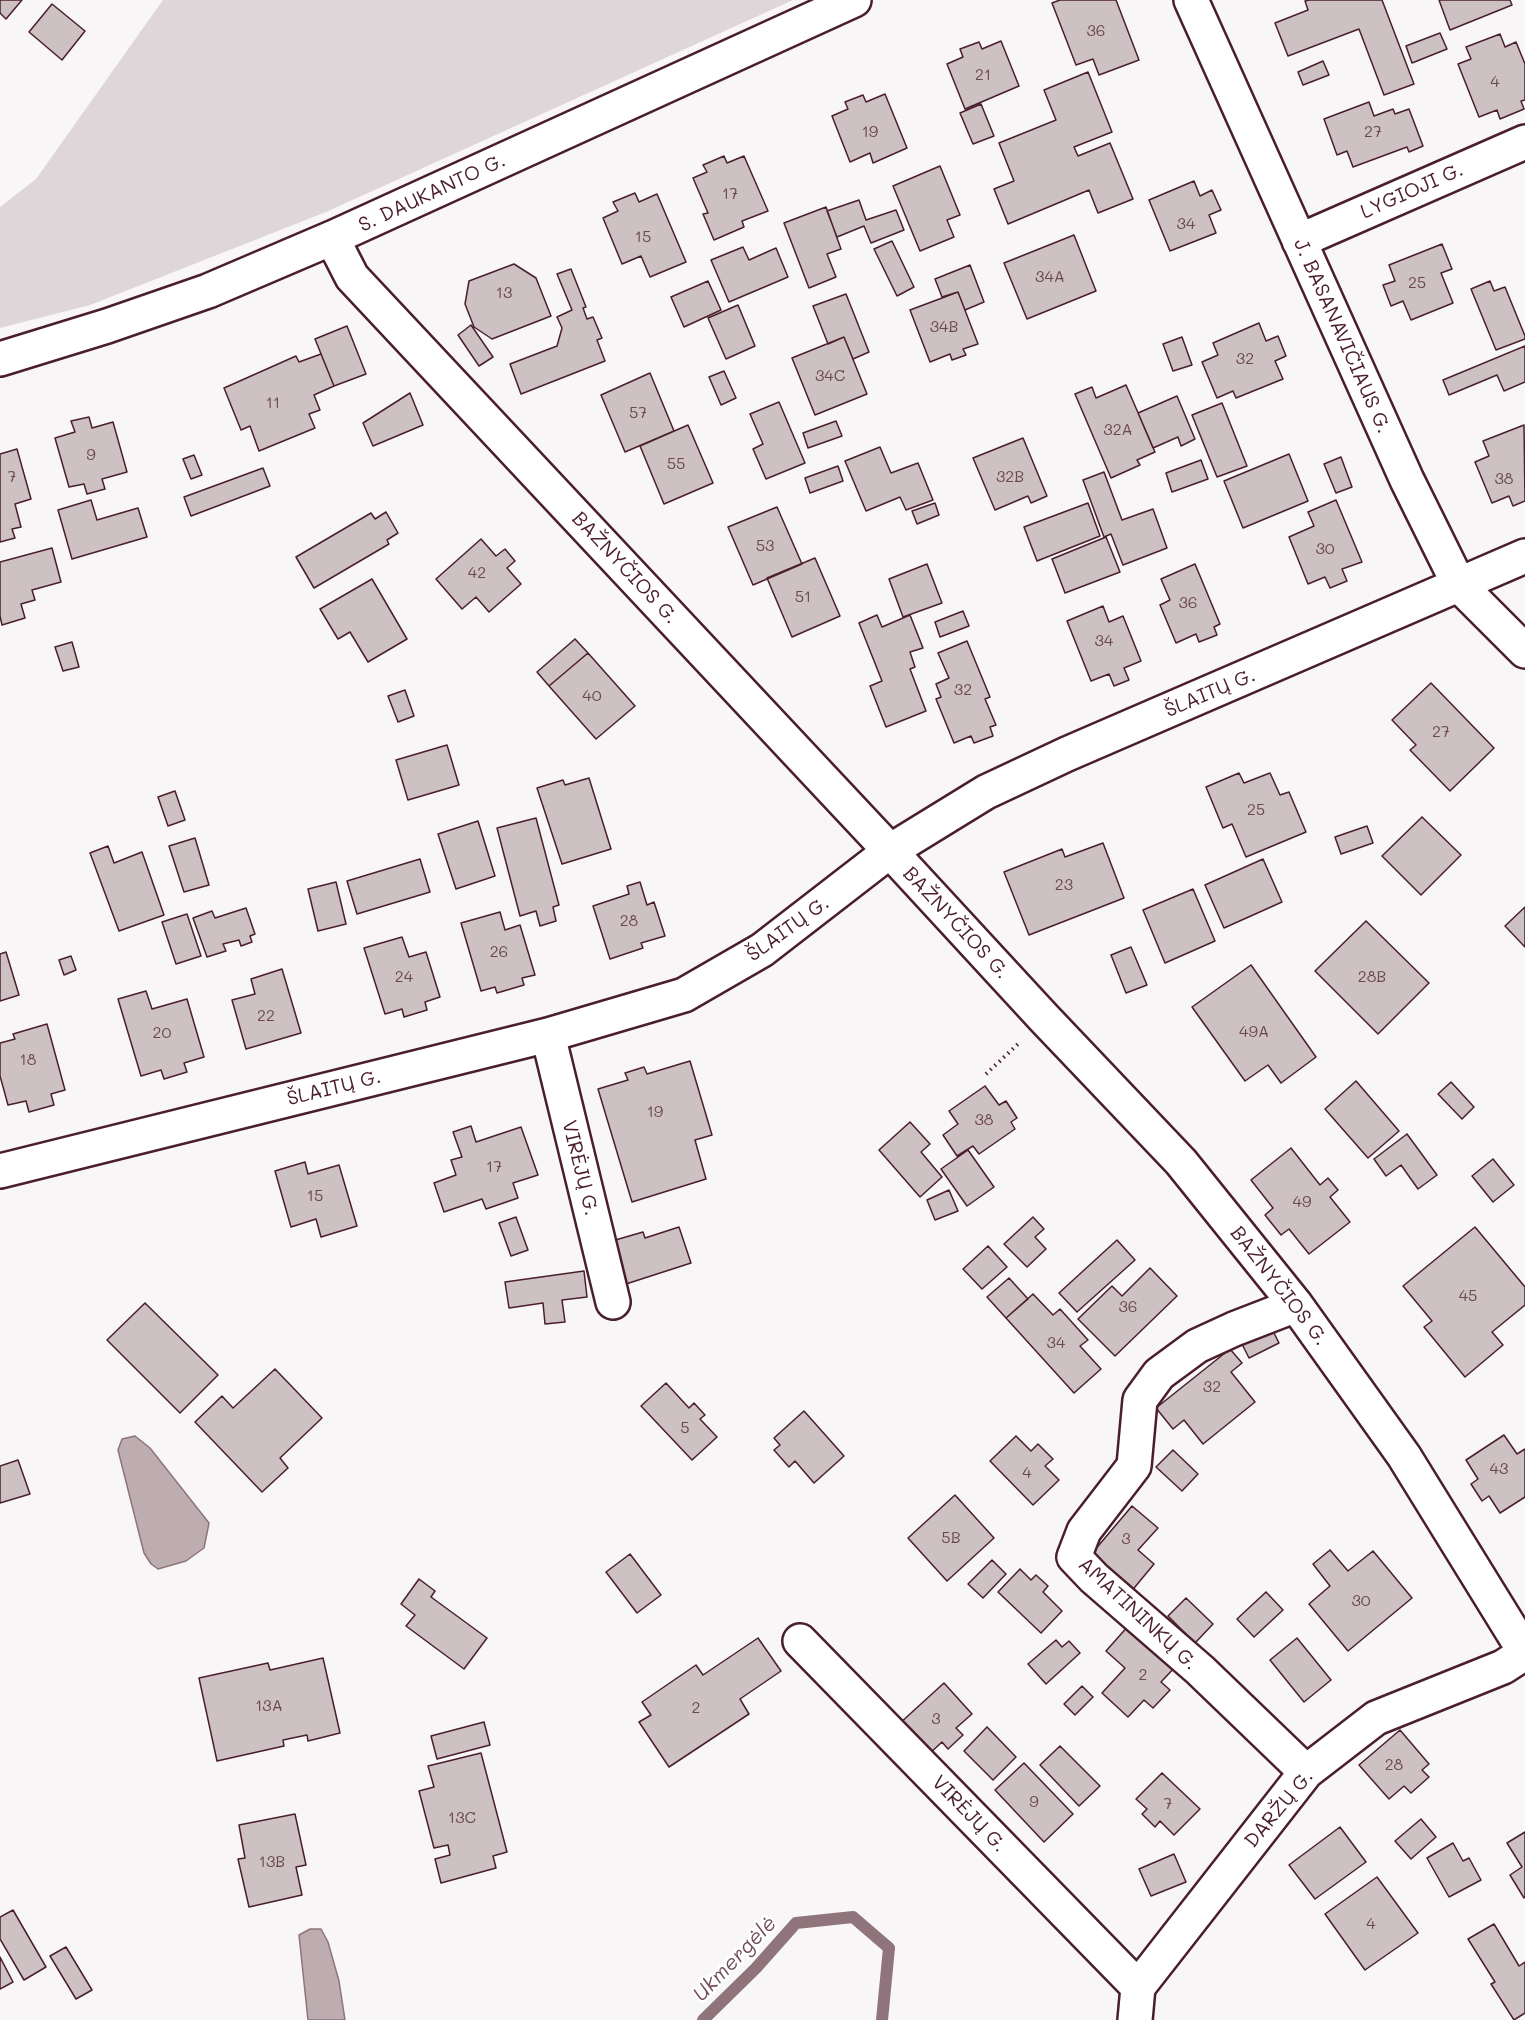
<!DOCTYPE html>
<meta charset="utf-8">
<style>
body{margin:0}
canvas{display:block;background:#f8f6f7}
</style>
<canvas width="1525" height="2020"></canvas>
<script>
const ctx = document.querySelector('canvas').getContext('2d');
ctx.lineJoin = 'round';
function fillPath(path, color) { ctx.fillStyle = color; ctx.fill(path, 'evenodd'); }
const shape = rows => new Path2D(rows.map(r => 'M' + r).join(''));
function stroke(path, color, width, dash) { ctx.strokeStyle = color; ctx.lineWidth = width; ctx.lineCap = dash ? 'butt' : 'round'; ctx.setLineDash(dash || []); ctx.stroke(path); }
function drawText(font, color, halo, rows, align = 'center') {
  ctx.font = font + ' Mali,sans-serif'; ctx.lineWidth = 5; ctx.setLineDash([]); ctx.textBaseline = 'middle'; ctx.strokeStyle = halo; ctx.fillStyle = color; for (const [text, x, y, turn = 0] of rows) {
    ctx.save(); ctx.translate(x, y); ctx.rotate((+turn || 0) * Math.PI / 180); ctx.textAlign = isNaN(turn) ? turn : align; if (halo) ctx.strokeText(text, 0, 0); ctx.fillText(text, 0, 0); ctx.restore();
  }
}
fillPath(shape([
 [163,0,793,0,326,212,90,305,0,328,0,207,36,179]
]), '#ded6d9');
const water = shape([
 [135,1436,150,1448,209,1523,204,1548,186,1561,158,1569,151,1564,144,1553,118,1450,122,1439,135,1436],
 [310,1929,321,1929,328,1942,339,1981,345,2020,308,2020,299,1935,310,1929]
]);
fillPath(water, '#bdadb0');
stroke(water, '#8f747b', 1.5);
stroke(shape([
 [703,2020,756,1968,796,1923,853,1917,889,1948,882,2020]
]), '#8f747b', 12);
const building = shape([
 [0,0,22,0,6,19,0,13,0,0],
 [1060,0,1116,0,1139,60,1099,75,1093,59,1076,65,1052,3,1060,0],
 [1309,0,1382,0,1414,84,1384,95,1359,29,1288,56,1275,23,1308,10,1305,1,1309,0],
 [1439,0,1510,0,1512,5,1450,30,1439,0],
 [52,4,85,31,62,60,29,32,52,4],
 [1440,33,1447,49,1412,63,1406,46,1440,33],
 [1500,34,1505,47,1516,42,1525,64,1525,100,1521,101,1524,109,1500,119,1497,110,1479,117,1458,64,1471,59,1466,47,1500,34],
 [1001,41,1019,86,965,109,947,64,963,57,960,49,979,42,982,49,1001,41],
 [1323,61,1329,75,1303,85,1298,72,1323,61],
 [1088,72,1112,132,1074,147,1078,156,1110,143,1133,199,1098,213,1089,190,1008,224,994,189,1014,181,999,143,1056,120,1044,90,1088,72],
 [885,94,907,148,873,163,870,153,850,162,832,116,848,109,845,102,863,95,866,102,885,94],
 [1369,102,1374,116,1393,109,1395,114,1409,109,1423,146,1409,152,1407,147,1353,167,1347,151,1337,155,1324,119,1369,102],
 [981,104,994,136,973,144,960,113,981,104],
 [724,156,727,163,744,156,768,211,742,221,744,227,714,240,703,214,708,213,693,178,707,172,703,165,724,156],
 [940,166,960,215,947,220,954,237,920,251,893,186,940,166],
 [1194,181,1200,196,1212,190,1221,210,1209,215,1216,233,1170,251,1149,200,1194,181],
 [635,193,639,202,657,194,686,262,650,277,641,256,622,264,603,218,618,211,613,202,635,193],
 [859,200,866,220,896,210,904,230,871,243,864,226,837,237,827,211,859,200],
 [826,207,841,249,827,254,836,277,809,288,784,223,826,207],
 [1074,235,1096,291,1027,319,1004,263,1074,235],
 [892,241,914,287,897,296,874,249,892,241],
 [1442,244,1452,269,1441,273,1453,303,1411,320,1403,301,1391,306,1383,285,1395,281,1389,265,1442,244],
 [743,247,749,260,776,248,788,277,729,302,711,260,743,247],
 [514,264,536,278,551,316,492,339,474,327,465,304,469,281,514,264],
 [970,265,984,302,965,310,958,292,942,297,935,279,970,265],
 [571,269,586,307,583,308,587,319,593,317,602,338,597,340,605,361,521,394,510,364,557,346,562,328,557,317,572,310,557,274,571,269],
 [708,281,721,310,684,327,671,297,708,281],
 [1490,281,1494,291,1505,287,1525,336,1525,339,1496,350,1471,289,1490,281],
 [958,292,978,344,963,349,966,355,952,360,950,354,930,362,910,310,958,292],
 [846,294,869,352,853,359,844,337,828,344,813,306,846,294],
 [738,305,755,346,726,359,708,318,738,305],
 [1259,323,1266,341,1278,336,1286,356,1275,361,1283,379,1236,398,1233,391,1217,398,1202,362,1218,355,1213,343,1259,323],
 [471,325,493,357,479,366,458,335,471,325],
 [347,326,366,374,334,386,315,339,347,326],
 [844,337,867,394,815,415,792,358,844,337],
 [1182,337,1192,365,1173,371,1163,344,1182,337],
 [1525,346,1525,382,1504,391,1497,375,1449,395,1443,380,1525,346],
 [321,354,334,386,314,395,320,410,309,414,315,428,259,451,250,426,241,430,224,388,296,356,299,362,321,354],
 [724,371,736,398,721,405,709,377,724,371],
 [650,373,674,431,625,452,601,395,650,373],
 [1126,385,1155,452,1137,460,1140,465,1111,478,1075,394,1092,387,1096,398,1126,385],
 [410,393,423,425,373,446,363,423,410,393],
 [1177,396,1195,439,1181,446,1178,437,1153,448,1138,413,1177,396],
 [779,402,805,463,766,479,753,449,763,444,750,414,779,402],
 [1222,403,1247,466,1217,477,1192,415,1222,403],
 [89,417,92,428,113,422,127,472,102,479,105,489,87,494,84,484,69,487,55,438,75,432,71,421,89,417],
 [836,421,842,436,808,448,803,433,836,421],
 [688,425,713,483,664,504,640,446,688,425],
 [1524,425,1525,501,1513,506,1509,496,1492,503,1475,462,1489,456,1483,441,1524,425],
 [1023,438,1047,496,1031,503,1028,496,995,510,973,458,1023,438],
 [880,447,891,473,918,463,933,500,906,510,900,497,866,511,845,461,880,447],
 [17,449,31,499,15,504,21,527,12,529,15,538,0,542,0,454,17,449],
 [1289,454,1308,501,1243,528,1224,481,1289,454],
 [194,455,202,475,191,479,183,459,194,455],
 [1341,457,1352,487,1336,493,1324,464,1341,457],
 [1201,460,1208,479,1172,492,1166,473,1201,460],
 [838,466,843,481,810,493,805,478,838,466],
 [263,468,270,486,191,516,184,497,263,468],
 [1104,472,1122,520,1153,509,1167,548,1123,565,1111,534,1104,537,1083,480,1104,472],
 [91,500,97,520,138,508,147,537,72,559,58,510,91,500],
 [1336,500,1362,562,1342,569,1347,581,1330,588,1325,577,1308,584,1289,537,1314,526,1308,512,1336,500],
 [935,503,939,515,917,524,912,511,935,503],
 [1088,503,1100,536,1037,561,1024,527,1088,503],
 [777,507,802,564,753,585,728,527,777,507],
 [386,512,398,533,387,540,389,544,314,588,296,557,371,513,375,519,386,512],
 [1106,537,1120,572,1065,593,1052,559,1106,537],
 [481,539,496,556,505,549,515,561,507,568,521,584,489,612,476,597,462,609,436,579,481,539],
 [52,548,61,582,32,590,35,600,21,604,25,618,2,625,0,616,0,562,52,548],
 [815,558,840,616,792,637,767,578,815,558],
 [927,564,942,603,903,617,889,579,927,564],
 [1195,564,1220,624,1214,627,1217,635,1199,642,1196,634,1176,643,1160,605,1170,600,1161,579,1195,564],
 [372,579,407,639,368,662,350,632,338,639,320,609,372,579],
 [1103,606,1109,622,1123,616,1141,661,1124,668,1129,680,1114,686,1109,674,1091,681,1067,621,1103,606],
 [963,611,969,626,940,637,935,622,963,611],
 [877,615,882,627,910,615,923,648,910,652,915,667,910,669,926,711,886,727,870,686,882,681,859,623,877,615],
 [575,639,588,653,549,686,537,672,575,639],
 [967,641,990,697,985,699,996,725,990,727,993,736,974,743,971,736,954,743,936,699,941,697,936,684,949,678,938,653,967,641],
 [72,642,79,667,63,671,55,647,72,642],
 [588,653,635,706,596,739,549,686,588,653],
 [1431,683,1494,748,1450,791,1410,750,1416,745,1392,720,1431,683],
 [405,690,414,716,398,722,388,696,405,690],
 [447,745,459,785,408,800,396,760,447,745],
 [1239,773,1244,783,1270,773,1280,795,1289,792,1306,832,1246,857,1232,824,1223,828,1206,787,1239,773],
 [589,778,611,849,562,864,537,788,563,780,565,785,589,778],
 [175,791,185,820,168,826,158,797,175,791],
 [1422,817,1461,855,1421,895,1382,856,1422,817],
 [536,818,559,905,553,907,556,921,540,926,536,911,520,916,497,828,536,818],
 [478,821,495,876,456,889,438,834,478,821],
 [1367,826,1373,843,1341,854,1335,837,1367,826],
 [195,838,209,885,184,892,169,846,195,838],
 [1103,843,1124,898,1029,935,1004,872,1062,849,1065,857,1103,843],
 [108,846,114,863,142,852,164,915,119,931,90,853,108,846],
 [420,859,430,892,357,914,347,881,420,859],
 [1263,859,1282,902,1224,928,1205,885,1263,859],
 [336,882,346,924,318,931,308,889,336,882],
 [640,882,647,905,654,902,665,936,641,943,643,948,610,959,593,906,629,894,627,886,640,882],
 [1193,889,1215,941,1165,963,1143,910,1193,889],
 [1525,907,1525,947,1505,926,1525,907],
 [246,908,255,934,250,936,252,942,241,946,239,940,223,944,226,951,207,957,193,918,212,911,215,918,246,908],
 [500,912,505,930,520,925,535,975,522,978,524,985,497,993,495,987,481,991,461,923,500,912],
 [187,914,201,956,176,964,162,922,187,914],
 [1366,921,1429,983,1378,1034,1315,971,1366,921],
 [402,937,409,957,426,952,440,997,425,1002,427,1010,404,1017,402,1009,385,1014,364,948,402,937],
 [1131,947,1147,985,1126,993,1111,955,1131,947],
 [6,952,19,995,0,1001,0,954,6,952],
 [71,956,76,970,64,975,59,960,71,956],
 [1251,965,1316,1057,1281,1083,1268,1065,1245,1081,1192,1007,1251,965],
 [282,969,301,1033,246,1049,232,1000,255,994,251,979,282,969],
 [146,991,152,1009,187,999,204,1057,184,1063,187,1072,164,1079,161,1070,141,1076,118,999,146,991],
 [47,1024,65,1090,51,1094,54,1105,29,1112,26,1101,8,1105,0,1076,0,1043,15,1039,13,1034,47,1024],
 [690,1061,712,1135,695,1140,706,1179,632,1202,598,1089,628,1080,625,1073,644,1067,647,1074,690,1061],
 [1356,1081,1399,1131,1368,1158,1325,1109,1356,1081],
 [1451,1082,1474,1107,1462,1119,1438,1094,1451,1082],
 [985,1086,999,1105,1006,1101,1017,1118,1011,1122,1015,1129,979,1154,973,1146,957,1156,943,1135,958,1124,949,1111,985,1086],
 [910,1122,930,1144,921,1152,942,1177,920,1197,879,1150,910,1122],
 [471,1126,476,1142,521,1127,538,1175,513,1183,518,1198,486,1209,482,1199,444,1212,434,1183,456,1175,451,1160,462,1157,453,1132,471,1126],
 [1407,1134,1437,1175,1418,1189,1401,1165,1386,1176,1374,1159,1407,1134],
 [1291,1148,1320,1185,1328,1178,1338,1190,1330,1197,1350,1222,1309,1254,1289,1229,1281,1235,1265,1215,1273,1208,1251,1180,1291,1148],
 [968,1150,994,1187,967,1206,941,1169,968,1150],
 [1493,1159,1514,1185,1493,1202,1472,1176,1493,1159],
 [305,1162,308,1174,339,1165,357,1226,321,1237,316,1219,291,1227,275,1171,305,1162],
 [949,1190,958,1211,935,1220,927,1200,949,1190],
 [516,1217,528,1250,511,1256,499,1223,516,1217],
 [1033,1217,1044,1229,1035,1237,1046,1249,1027,1267,1004,1244,1033,1217],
 [679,1227,691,1263,626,1284,612,1241,643,1232,645,1238,679,1227],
 [1475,1227,1525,1287,1525,1305,1492,1332,1503,1345,1465,1377,1424,1327,1432,1321,1403,1286,1475,1227],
 [1117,1240,1135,1260,1077,1312,1059,1293,1117,1240],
 [988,1246,1007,1267,982,1289,963,1269,988,1246],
 [1150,1268,1177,1296,1115,1356,1078,1319,1112,1286,1122,1296,1150,1268],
 [584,1271,587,1297,562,1300,565,1322,545,1324,543,1303,509,1308,505,1282,584,1271],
 [1009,1278,1028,1299,1006,1318,987,1297,1009,1278],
 [1033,1294,1053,1315,1060,1309,1088,1340,1080,1346,1101,1369,1074,1393,1006,1318,1033,1294],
 [145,1303,218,1375,180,1413,107,1340,145,1303],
 [1269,1323,1279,1343,1249,1358,1239,1338,1269,1323],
 [1230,1349,1242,1363,1231,1372,1255,1402,1203,1444,1184,1420,1173,1429,1156,1408,1230,1349],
 [275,1369,322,1418,280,1458,288,1468,262,1492,195,1422,222,1396,233,1408,275,1369],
 [666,1383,689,1408,694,1403,705,1415,700,1419,717,1437,692,1460,641,1406,666,1383],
 [804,1411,844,1456,814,1483,795,1461,789,1467,774,1450,780,1445,774,1438,804,1411],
 [1504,1435,1517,1454,1525,1449,1525,1497,1500,1513,1489,1496,1482,1501,1471,1484,1478,1479,1466,1460,1504,1435],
 [1016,1436,1031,1451,1038,1444,1053,1459,1045,1466,1059,1480,1033,1505,990,1461,1016,1436],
 [1173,1450,1198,1474,1182,1491,1156,1467,1173,1450],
 [18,1460,30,1494,0,1503,0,1466,18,1460],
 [955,1495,994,1538,947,1581,908,1538,955,1495],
 [1132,1506,1158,1528,1138,1550,1154,1564,1130,1593,1088,1558,1132,1506],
 [1330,1550,1348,1571,1373,1551,1412,1598,1348,1651,1309,1604,1330,1586,1313,1564,1330,1550],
 [630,1554,661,1595,637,1613,606,1572,630,1554],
 [992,1560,1006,1574,983,1598,968,1584,992,1560],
 [1020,1569,1031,1580,1036,1575,1048,1586,1043,1592,1062,1611,1041,1633,998,1592,1020,1569],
 [419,1579,435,1591,431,1597,487,1638,464,1669,406,1626,415,1615,401,1604,419,1579],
 [1266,1592,1283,1610,1254,1637,1237,1619,1266,1592],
 [1186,1598,1213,1624,1195,1643,1168,1616,1186,1598],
 [1130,1624,1176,1666,1161,1682,1170,1690,1153,1708,1144,1700,1128,1717,1102,1693,1125,1668,1106,1651,1130,1624],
 [758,1638,781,1671,740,1699,749,1714,669,1767,639,1722,651,1715,642,1702,696,1665,703,1675,758,1638],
 [1297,1638,1331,1680,1304,1702,1270,1660,1297,1638],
 [1056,1640,1062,1647,1069,1641,1080,1653,1046,1684,1028,1664,1056,1640],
 [323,1658,340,1733,308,1741,307,1735,283,1740,284,1746,217,1761,199,1678,268,1663,270,1670,323,1658],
 [944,1683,972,1714,956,1728,963,1735,948,1749,942,1742,928,1755,899,1724,944,1683],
 [1082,1686,1093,1697,1075,1715,1064,1704,1082,1686],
 [484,1722,490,1745,437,1759,431,1736,484,1722],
 [987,1727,1016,1757,993,1780,964,1751,987,1727],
 [1400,1730,1429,1764,1422,1770,1429,1777,1411,1793,1404,1786,1389,1799,1359,1765,1400,1730],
 [1060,1746,1100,1786,1079,1806,1040,1765,1060,1746],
 [481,1753,507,1852,493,1856,496,1868,441,1883,435,1859,450,1855,448,1845,434,1848,419,1791,434,1787,428,1766,481,1753],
 [1024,1763,1073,1814,1044,1842,995,1790,1024,1763],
 [1162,1773,1200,1809,1174,1835,1160,1821,1155,1827,1142,1814,1147,1809,1136,1799,1162,1773],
 [295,1814,306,1865,296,1867,302,1895,249,1907,238,1859,245,1858,239,1825,295,1814],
 [1421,1819,1436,1837,1411,1859,1395,1841,1421,1819],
 [1340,1827,1366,1862,1315,1899,1289,1865,1340,1827],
 [1525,1832,1525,1897,1524,1898,1510,1875,1522,1867,1507,1843,1525,1832],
 [1453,1843,1463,1861,1469,1858,1481,1880,1449,1897,1427,1858,1453,1843],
 [1174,1854,1186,1882,1151,1896,1139,1869,1174,1854],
 [1377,1877,1418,1933,1365,1970,1325,1914,1377,1877],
 [13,1910,46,1967,24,1980,0,1939,0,1917,13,1910],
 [1494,1924,1519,1966,1525,1962,1525,2013,1514,2020,1491,1984,1495,1982,1468,1939,1494,1924],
 [66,1947,92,1990,76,1999,50,1956,66,1947],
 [0,1957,13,1982,0,1989,0,1957]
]);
fillPath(building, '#cdc1c4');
stroke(building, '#4a1f2b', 1.5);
const minor = shape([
 [1191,0,1407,480,1459,585,1525,651],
 [332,238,352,277,890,851,1044,1018,1181,1162,1296,1305,1404,1456,1525,1652],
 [1299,241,1525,142],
 [0,359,107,326,208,291,332,238,854,0],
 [548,1035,613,1302],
 [0,1171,548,1035,684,995,762,950,890,851,986,792,1067,754,1525,556],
 [1296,1305,1234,1329,1197,1346,1159,1374,1140,1400,1134,1466,1084,1531,1074,1557,1094,1578,1200,1670,1306,1772],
 [800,1641,1138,1987],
 [1135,2020,1138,1987,1306,1772,1376,1718,1503,1667,1525,1653]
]);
stroke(minor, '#4a1f2b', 38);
stroke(shape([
 [986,1074,1018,1044]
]), '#4a1f2b', 4, [1.5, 4.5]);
stroke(minor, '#fff', 33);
drawText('16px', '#6b4851', null, [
 ["36",1096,31],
 ["21",983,75],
 ["4",1495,82],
 ["19",870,132],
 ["27",1373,132],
 ["17",730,194],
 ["34",1186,224],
 ["15",643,237],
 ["34A",1050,277],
 ["25",1417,283],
 ["13",504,293],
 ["34B",944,327],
 ["32",1245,359],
 ["34C",830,376],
 ["11",273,403],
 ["57",638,413],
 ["32A",1118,430],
 ["9",91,455],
 ["55",676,464],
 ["7",12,477],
 ["32B",1010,477],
 ["38",1504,479],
 ["53",765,546],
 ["30",1325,549],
 ["42",477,573],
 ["51",803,597],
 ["36",1188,603],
 ["34",1104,641],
 ["32",963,690],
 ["40",592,696],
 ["27",1441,732],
 ["25",1256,810],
 ["23",1064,885],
 ["28",629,921],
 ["26",499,952],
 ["24",404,977],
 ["28B",1372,977],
 ["22",266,1016],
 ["49A",1254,1032],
 ["20",162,1033],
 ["18",28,1060],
 ["19",655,1112],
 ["38",984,1120],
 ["17",494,1167],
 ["15",315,1196],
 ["49",1302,1202],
 ["45",1468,1296],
 ["36",1128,1307],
 ["34",1056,1343],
 ["32",1212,1387],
 ["5",685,1428],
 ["43",1499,1469],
 ["4",1027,1473],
 ["5B",951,1538],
 ["3",1126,1539],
 ["30",1361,1601],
 ["2",1143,1675],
 ["13A",269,1706],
 ["2",696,1708],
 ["3",936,1719],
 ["28",1394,1765],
 ["9",1034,1802],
 ["7",1168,1804],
 ["13C",462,1818],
 ["13B",272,1862],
 ["4",1371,1924]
]);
drawText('20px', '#4a1f2b', '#fff', [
 ["LYGIOJI G.",1412,191,-24],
 ["S. DAUKANTO G.",432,193,-25],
 ["J. BASANAVIČIAUS G.",1342,336,66],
 ["BAŽNYČIOS G.",625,568,47],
 ["ŠLAITŲ G.",1210,693,-23],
 ["BAŽNYČIOS G.",956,923,47],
 ["ŠLAITŲ G.",788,929,-36],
 ["ŠLAITŲ G.",334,1088,-14],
 ["VIRĖJŲ G.",580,1168,76],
 ["BAŽNYČIOS G.",1279,1286,52],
 ["AMATININKŲ G.",1138,1614,43],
 ["DARŽŲ G.",1279,1809,-50],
 ["VIRĖJŲ G.",969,1814,46]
]);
drawText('italic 21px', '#72515a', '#fff', [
 ["Ukmergėlė",735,1959,-46]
]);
</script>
